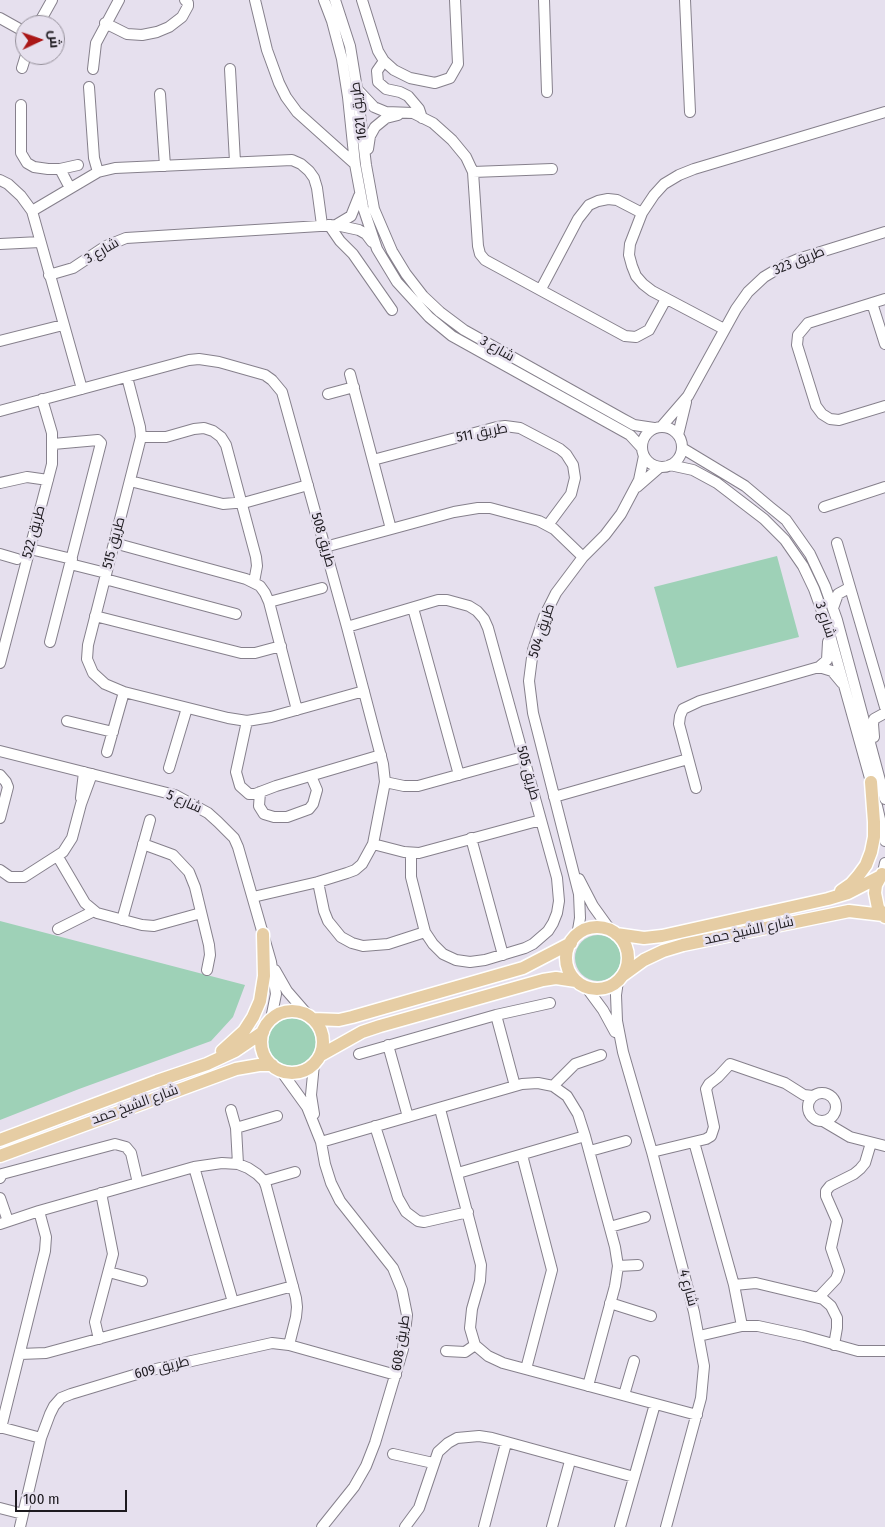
<!DOCTYPE html>
<meta charset="utf-8">
<style>
body{margin:0}
#map{position:relative;width:885px;height:1527px;overflow:hidden;background:#e6e0ee;font-family:"Fira Sans Condensed",Cairo,sans-serif}
canvas{display:block}
.north{position:absolute;left:15px;top:15px;width:50px;height:50px;box-sizing:border-box;background:#e6e0ee;border:1px solid #96919b;border-radius:50%;rotate:87deg;font-size:14px;font-weight:700;line-height:20px;text-align:center;color:#1d1a1f}
.north::after{content:'';display:block;margin:auto;width:18px;height:22px;background:#aa1717;clip-path:polygon(50% 0,100% 100%,50% 72%,0 100%)}
.scale{position:absolute;left:15px;top:1490px;width:112px;height:22px;box-sizing:border-box;border:2px solid #1d1a1f;border-top:0;padding-left:6px;font-size:15px;line-height:18px;white-space:nowrap;color:#1d1a1f;-webkit-text-stroke:4px #e6e0ee;paint-order:stroke}
</style>
<div id="map">
<canvas width="885" height="1527"></canvas>
<div class="north">ش</div>
<div class="scale">100 m</div>
</div>
<script>
const ctx = document.querySelector('canvas').getContext('2d');
ctx.lineJoin = 'round';
function fillPath(path, color) { ctx.fillStyle = color; ctx.fill(path, 'evenodd'); }
const shape = rows => new Path2D(rows.map(r => 'M' + r).join(''));
function stroke(path, color, width, dash) { ctx.strokeStyle = color; ctx.lineWidth = width; ctx.lineCap = dash ? 'butt' : 'round'; ctx.setLineDash(dash || []); ctx.stroke(path); }
function drawText(font, color, halo, rows, align = 'center') {
  ctx.font = font + ' "Fira Sans Condensed",Cairo,sans-serif'; ctx.lineWidth = 5; ctx.setLineDash([]); ctx.textBaseline = 'middle'; ctx.strokeStyle = halo; ctx.fillStyle = color; for (const [text, x, y, turn = 0] of rows) {
    ctx.save(); ctx.translate(x, y); ctx.rotate((+turn || 0) * Math.PI / 180); ctx.textAlign = isNaN(turn) ? turn : align; if (halo) ctx.strokeText(text, 0, 0); ctx.fillText(text, 0, 0); ctx.restore();
  }
}
fillPath(shape([
 [777,556,799,637,677,668,654,587],
 [0,921,245,985,233,1017,211,1041,79,1089,0,1120],
 '575 958a23 23 0 1 1 46 0a23 23 0 1 1-46 0Z',
 '268 1042a24 24 0 1 1 48 0a24 24 0 1 1-48 0Z'
]), '#9ed1b7');
const minor = shape([
 [255,0,267,50,279,83,286,97,297,112,355,164],
 [324,0,332,21,342,59,348,97,355,164,363,207,377,249,397,282,429,317,452,336,630,435,641,447],
 [335,0,350,46,357,89,366,165,374,209,392,251,406,274,423,296,440,312,464,330,623,419,634,425,654,428],
 [362,0,378,51,384,61,394,70,410,78,435,83,450,78,458,64,455,0],
 [544,0,547,92],
 [685,0,690,112],
 [0,18,25,32],
 [105,23,127,34,142,35,157,32,169,27,182,17,188,6,188,3,185,0],
 [38,25,52,0],
 [384,61,377,71,378,82,386,89,400,92,408,96,419,109,422,118],
 [22,68,26,55],
 [93,69,96,43,119,0],
 [230,69,235,162],
 [89,87,94,158,98,172],
 [357,89,374,107,386,112,413,113,433,123,452,140,466,157,473,172,478,246,480,254,485,260,625,336,636,337,649,330,666,299],
 [160,94,165,166],
 [21,105,21,153,27,163,34,167,48,169,60,169,78,165],
 [368,149,370,136,375,127,386,118,398,115],
 [60,169,70,188],
 [473,172,552,169],
 [0,180,8,184,21,196,32,211,82,389],
 [32,211,98,172,115,168,292,160,301,164,309,171,314,178,317,188,322,225],
 [329,225,340,241,353,254,392,310],
 [336,225,351,216,359,196],
 [0,244,40,242],
 [49,275,73,268,106,246,126,238,336,225,359,230,366,234,372,242],
 [541,289,578,219,589,205,598,201,608,199,617,200,642,213],
 [885,299,808,323,798,335,797,345,816,406,822,414,830,419,839,420,885,406],
 [872,303,885,344],
 [724,329,652,291,643,284,636,276,632,266,629,255,630,244,642,213,654,195,664,184,679,175,694,169,885,112],
 [0,341,63,325],
 [350,374,391,529],
 [127,377,140,427,141,437,88,645,87,659,93,673,105,684,124,692,228,718,247,721,271,717,364,691],
 [328,394,354,387],
 [0,411,189,360,199,359,219,362,265,375,272,380,282,392,347,627,383,764,385,782,373,844,362,864,355,870,347,873,318,882,253,897],
 [662,426,688,396,736,309,748,292,764,277,784,265,798,259,885,232],
 '642 447a20 20 0 1 1 40 0a20 20 0 1 1-40 0Z',
 [678,435,686,402],
 [141,437,166,437,194,429,204,428,213,431,221,437,226,445,256,557,257,566,254,582],
 [682,448,745,486,770,507,786,520,810,554,825,586,837,620,885,799],
 [373,460,497,427,505,426,520,428,560,449,566,454,573,465,575,478,571,494,548,525],
 [670,465,693,470,717,483,764,519,785,540,803,566,814,589,828,628,873,789],
 [130,481,223,504,247,502,308,485],
 [0,483,27,477,48,480],
 [637,487,660,467],
 [824,507,885,487],
 [114,543,246,579,260,586,265,593,269,602,297,710],
 [837,543,885,707],
 [325,547,454,512,478,508,490,508,539,521,554,529,583,557],
 [30,549,72,559],
 [0,554,17,559],
 [70,564,106,573],
 [105,579,236,614],
 [269,602,322,588],
 [413,608,459,775],
 [833,608,838,594,849,588],
 [95,616,241,653,255,653,281,646],
 [347,627,438,600,447,600,469,606,477,611,484,619,488,628,557,878,559,901,557,913,553,923,548,931,533,944,525,948,485,960,470,962,456,960,443,954,433,944,425,932,411,877,411,853],
 [50,642,101,443,98,440,53,444],
 [0,663,52,464,52,433,42,399],
 [819,667,832,671,842,683],
 [67,721,113,732],
 [247,721,236,772,240,786,249,794,255,794,276,786,381,755],
 [874,737,873,724,874,719,885,713],
 [0,751,175,795,208,813,218,822,234,838,238,847,271,962,276,994,271,1019],
 [107,752,124,692],
 [169,768,187,708],
 [0,775,6,782,8,787,0,818],
 [385,782,404,786,418,786,523,757],
 [696,788,679,724,680,716,683,709,700,701,819,667,827,660,828,642],
 [260,792,259,806,264,814,274,817,287,817,309,809,313,804,317,790,311,776],
 [554,797,688,759],
 [81,798,84,772],
 [877,806,885,841],
 [471,838,503,955],
 [143,844,173,855,189,872,195,887,209,945,210,955,207,970],
 [373,844,404,852,419,853,541,820],
 [58,857,85,903,97,913,142,925,154,926,201,913],
 [0,870,10,877,24,877,63,852,72,838,81,804,92,774],
 [883,872,885,863],
 [579,879,593,906,611,931],
 [318,882,324,911,328,921,341,937,352,943,363,946,388,944,425,932],
 [122,920,150,820],
 [58,929,94,911],
 [577,936,580,918,579,894,533,713,529,681,533,650,544,617,556,593,583,557,605,535,621,514,639,480,644,456],
 [275,970,287,991,307,1014],
 [618,981,616,995,617,1021,623,1052,652,1152,694,1312,704,1366,701,1398,666,1527],
 [586,987,603,1010,615,1032],
 [496,1015,515,1086],
 [388,1045,408,1117],
 [359,1054,496,1015,550,1003],
 [281,1071,307,1107,321,1142,325,1164,331,1183,340,1201,393,1268,402,1290,407,1315,403,1349,375,1443,366,1466,354,1487,322,1527],
 [553,1086,575,1064,601,1055],
 '808 1107a14 14 0 1 1 28 0a14 14 0 1 1-28 0Z',
 [440,1109,481,1265,480,1281,472,1309,470,1328,475,1345,488,1356,503,1363,697,1415],
 [231,1110,236,1128],
 [314,1114,311,1095,314,1064],
 [823,1121,850,1137,885,1146],
 [375,1126,398,1198,406,1212,418,1221,424,1222,468,1212],
 [321,1142,522,1084,538,1083,553,1086,567,1096,578,1114,585,1136,615,1247,618,1266,615,1286,588,1386],
 [694,1142,734,1285,742,1326],
 [590,1151,626,1141],
 [652,1152,706,1139,711,1136,714,1127,706,1089,709,1084,718,1077,730,1064,785,1083,804,1095,813,1096],
 [522,1155,552,1270,526,1369],
 [238,1164,236,1128,277,1116],
 [194,1167,233,1302],
 [458,1173,585,1136],
 [0,1178,2,1174,115,1144,126,1147,131,1153,138,1183],
 [264,1181,295,1172],
 [0,1198,8,1221],
 [0,1224,39,1211,194,1167,222,1163,238,1164,248,1168,257,1174,264,1181,266,1186,296,1298,297,1307,296,1317,289,1345],
 [610,1227,645,1217],
 [618,1266,638,1265],
 [109,1272,142,1281],
 [734,1285,756,1283,823,1299,831,1306,837,1318,837,1328,834,1345],
 [819,1297,836,1279,839,1271,831,1248,837,1221,826,1196,826,1191,830,1186,854,1174,860,1169,865,1163,871,1143],
 [610,1303,651,1316],
 [699,1336,742,1326,758,1326,804,1336,858,1351,885,1351],
 [99,1339,95,1322,113,1254,101,1193],
 [446,1351,465,1352,475,1345],
 [20,1354,46,1353,293,1286],
 [624,1395,634,1361],
 [0,1427,41,1438],
 [1,1428,45,1251,46,1237,39,1211],
 [393,1454,433,1463],
 [0,1508,23,1514],
 [20,1527,41,1438,50,1414,54,1406,61,1398,71,1394,147,1371,272,1343,289,1345,396,1375],
 [405,1527,419,1508,438,1452,448,1443,457,1438,479,1436,492,1438,634,1477],
 [484,1527,506,1443],
 [552,1527,570,1461],
 [620,1527,655,1404]
]);
const major = shape([
 [882,874,876,885,875,893,878,908,885,917],
 [841,891,851,884,858,876,866,865,871,852,874,837,874,822,871,782],
 '566 958a31 31 0 1 1 62 0a31 31 0 1 1-62 0Z',
 [616,934,644,938,662,936,828,899,848,893,879,877],
 [622,976,644,960,663,951,683,945,849,911,883,915],
 '261 1042a31 31 0 1 1 62 0a31 31 0 1 1-62 0Z',
 [313,1019,339,1020,352,1017,523,968,571,943],
 [222,1051,244,1031,253,1017,260,1001,264,976,263,934],
 [321,1055,362,1032,380,1026,543,980,556,978,576,981],
 [0,1140,157,1081,207,1064,235,1051,263,1032],
 [0,1156,236,1069,259,1065,272,1065]
]);
stroke(minor, '#86808c', 12);
stroke(major, '#fff', 15);
stroke(minor, '#fff', 10);
stroke(major, '#e6cda4', 12);
drawText('14px', '#1d1a1f', '#e6e0ee', [
 ["طريق 1621",359,111,-97],
 ["شارع 3",102,251,-30],
 ["طريق 323",799,261,-22],
 ["شارع 3",497,349,30],
 ["طريق 511",482,433,-11],
 ["طريق 522",34,532,-75],
 ["طريق 508",323,540,74],
 ["طريق 515",114,543,-75],
 ["شارع 3",825,620,72],
 ["طريق 504",542,631,-72],
 ["طريق 505",528,773,75],
 ["شارع 5",184,802,24],
 ["شارع الشيخ حمد",749,931,-12],
 ["شارع الشيخ حمد",135,1105,-20],
 ["شارع 4",688,1288,75],
 ["طريق 608",401,1343,-81],
 ["طريق 609",162,1368,-14]
]);
</script>
